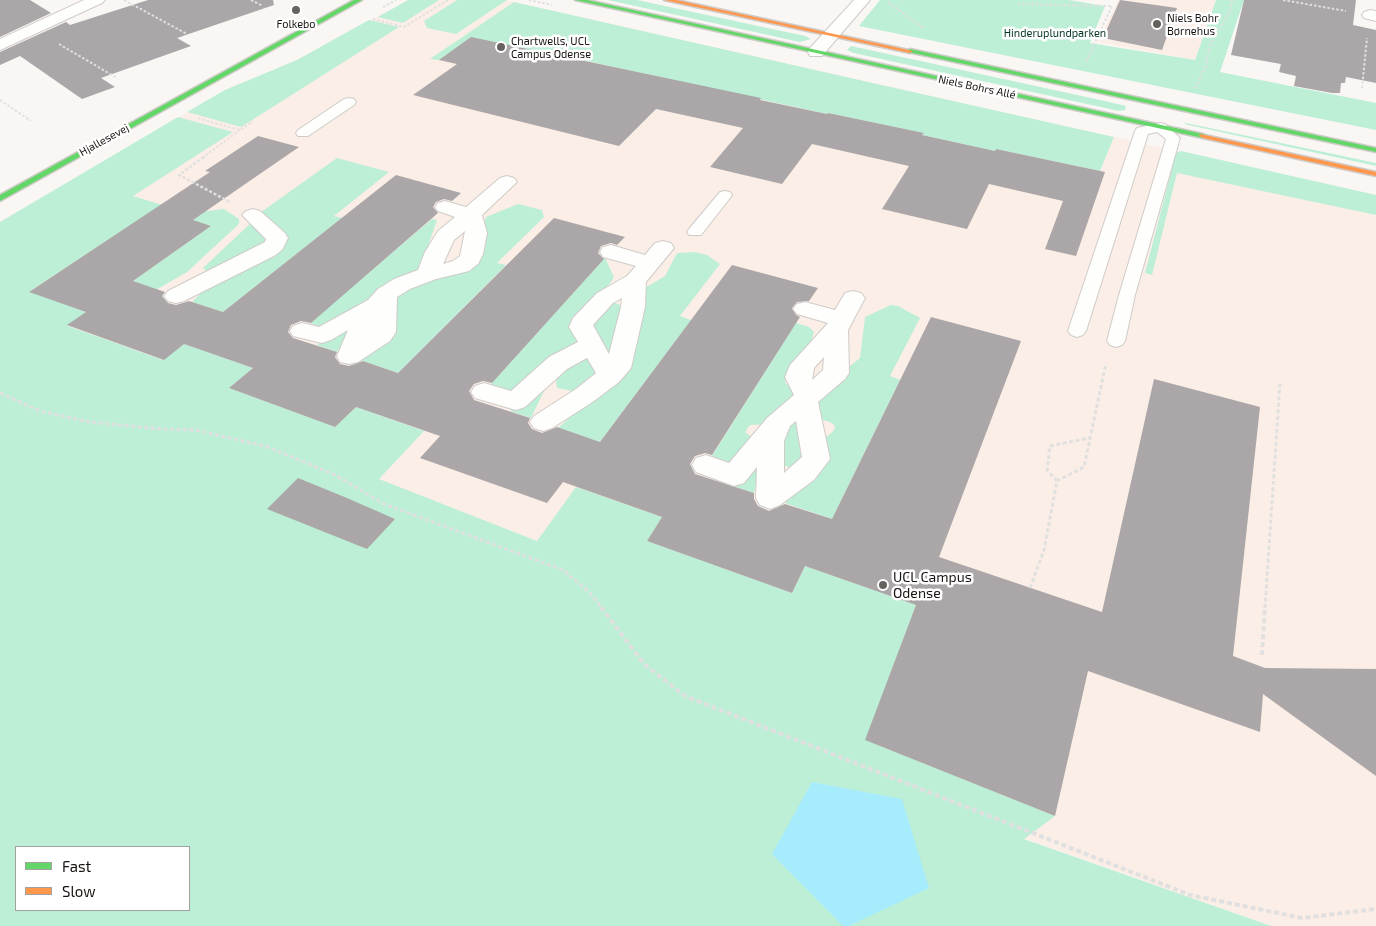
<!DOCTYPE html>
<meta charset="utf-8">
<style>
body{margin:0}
#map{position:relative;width:1376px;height:926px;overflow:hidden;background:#faf6f4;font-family:"Exo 2",sans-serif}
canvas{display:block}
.legend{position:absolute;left:15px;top:846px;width:175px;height:65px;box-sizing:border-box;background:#fff;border:1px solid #a3a19f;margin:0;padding:6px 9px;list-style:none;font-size:15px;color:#181310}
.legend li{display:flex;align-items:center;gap:10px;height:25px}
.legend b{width:25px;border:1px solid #a3a19f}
</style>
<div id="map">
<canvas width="1376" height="926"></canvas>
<ul class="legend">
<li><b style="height:6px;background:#63d668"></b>Fast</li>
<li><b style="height:6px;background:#ff974d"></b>Slow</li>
</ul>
</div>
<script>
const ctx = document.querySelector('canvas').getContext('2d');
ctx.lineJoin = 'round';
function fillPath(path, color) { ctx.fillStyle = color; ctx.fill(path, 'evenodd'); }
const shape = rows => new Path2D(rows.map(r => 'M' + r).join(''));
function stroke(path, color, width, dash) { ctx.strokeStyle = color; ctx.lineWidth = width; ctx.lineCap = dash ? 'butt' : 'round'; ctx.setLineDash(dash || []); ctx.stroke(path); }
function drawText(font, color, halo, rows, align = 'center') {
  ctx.font = font + ' "Exo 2",sans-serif'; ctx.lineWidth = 5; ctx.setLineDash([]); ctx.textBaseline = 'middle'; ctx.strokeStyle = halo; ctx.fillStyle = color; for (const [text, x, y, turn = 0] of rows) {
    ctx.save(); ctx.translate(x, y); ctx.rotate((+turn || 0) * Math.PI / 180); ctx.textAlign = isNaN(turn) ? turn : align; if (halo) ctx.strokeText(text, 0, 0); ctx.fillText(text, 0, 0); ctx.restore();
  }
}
fillPath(shape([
 [408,0,505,0,1376,196,1376,926,1271,926,1023,838,0,412,0,223,225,90,297,60],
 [1118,0,1216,0,1195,60,1098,42]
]), '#fbeee6');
fillPath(shape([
 [408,0,439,0,403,23,378,17],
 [457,0,507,0,456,34,427,28,424,21],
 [608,0,637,0,805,36,811,39,800,42],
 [880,0,1069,0,1105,6,1090,43,1195,60,1216,0,1244,0,1220,72,1376,103,1376,130,859,26],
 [514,2,877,84,1114,137,1100,171,996,149,995,151,922,135,923,133,828,113,827,114,537,50,439,60,430,59],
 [369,20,399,27,241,127,187,112,225,90,297,60],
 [851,46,1105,101,1126,106,1125,110,1119,111,854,53,847,50],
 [178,117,233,132,133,196,189,213,224,209,239,219,239,224,187,272,156,290,133,281,211,226,155,209,30,291,86,312,68,326,163,360,184,344,253,368,229,388,335,427,356,407,424,431,379,479,537,541,576,487,662,517,647,541,792,593,805,566,916,605,866,740,1055,816,1024,839,1271,926,0,926,0,222],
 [16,847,189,847,189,910,16,910],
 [1186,123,1376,163,1376,166,1184,124],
 [1181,151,1376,195,1376,215,1177,173,1152,275,1145,273,1176,153],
 [337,158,389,172,334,216,342,218,223,312,192,302,217,277,274,248,257,215],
 [518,204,542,210,544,217,497,263,506,265,398,373,361,360,391,296,473,258,486,217],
 [432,219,437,220,429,243,430,249,424,269,325,329,310,323],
 [252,222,273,239,207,273,205,270,203,268],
 [695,252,707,255,720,264,680,316,691,320,600,442,558,428,623,370,643,289,665,276,677,253],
 [605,258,614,277,597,303,585,340,520,394,491,384],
 [613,302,622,306,611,362,585,321],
 [891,305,898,306,920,318,890,376,900,380,832,519,785,503,814,466,817,441,829,435,835,429,834,425,830,422,819,419,813,396,860,358,865,317],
 [367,311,337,352,317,345,338,329],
 [796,323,809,327,814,332,811,341,785,381,786,384,799,389,769,424,750,425,745,432,757,441,737,466,712,456],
 [587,351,602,371,582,393,557,388,556,382,563,365],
 [554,370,531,418,510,411],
 [800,408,814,453,794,469,780,464,775,452],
 [766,439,754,493,733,486]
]), '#bdefd7');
fillPath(shape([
 [812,782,902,799,929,888,849,926,843,926,772,854]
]), '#a7ecfc');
fillPath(shape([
 [0,0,30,0,51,13,0,37],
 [148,0,273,0,274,5,177,38,191,46,101,78,115,87,82,99,20,56,0,65,0,52,66,22,70,25],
 [1120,0,1177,8,1162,50,1103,38],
 [1244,0,1356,0,1353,25,1376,30,1376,83,1346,77,1345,83,1341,83,1340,93,1332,93,1294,86,1296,76,1279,72,1281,64,1231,55],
 [471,37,761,98,760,100,827,114,828,113,924,133,922,135,995,151,996,149,1105,172,1076,256,1045,249,1063,201,989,184,967,229,882,209,909,166,812,144,782,184,710,167,743,128,656,109,619,146,413,95,457,64,439,60],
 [258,136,299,147,193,220,211,226,133,281,165,292,162,296,168,303,176,305,189,301,223,312,396,175,461,193,452,201,444,199,436,202,433,207,438,213,311,323,301,321,291,325,288,332,293,338,337,352,335,357,340,364,349,366,363,361,398,373,554,218,625,237,617,245,611,243,601,246,598,253,604,259,492,383,483,381,474,384,469,391,474,400,530,418,528,423,532,429,542,433,557,427,600,442,732,265,818,288,809,301,797,302,792,308,796,315,800,317,712,455,705,453,695,456,690,464,695,474,754,493,754,499,758,506,769,511,785,504,832,519,931,317,1021,341,939,557,1102,612,1154,379,1260,407,1233,656,1265,668,1376,669,1376,776,1263,694,1260,732,1088,671,1055,816,865,740,916,605,805,566,792,593,647,541,662,517,563,482,547,503,420,458,440,436,356,407,335,427,229,388,253,368,184,344,164,360,67,325,86,312,29,292,210,172,205,171],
 [298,478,347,498,395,519,367,549,267,509]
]), '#aba7a8');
const lane = shape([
 [349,98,354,99,356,102,354,105,308,136,298,136,296,133,298,130,344,99,349,98],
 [1160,123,1165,124,1180,138,1135,295,1125,341,1122,345,1116,347,1110,345,1107,341,1119,295,1166,139,1157,132,1148,134,1086,331,1083,335,1077,337,1071,335,1068,331,1135,131,1137,128,1160,123],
 [725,191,730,192,732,195,730,198,701,235,689,235,687,232,689,229,720,192,725,191]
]);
const street = shape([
 [84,0,105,0,102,3,0,50,0,39,84,0],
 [854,0,870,0,822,56,810,56,808,52,810,48,854,0],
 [1370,10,1376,11,1376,21,1364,18,1362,15,1364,12,1370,10],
 [507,176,514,178,517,182,482,215,487,233,483,254,478,264,469,271,436,279,410,289,397,297,396,332,390,341,358,362,349,364,340,362,337,356,348,330,331,340,322,343,293,336,290,331,293,326,302,323,319,327,368,300,378,289,394,279,418,270,425,252,438,231,455,217,438,211,435,207,438,203,445,201,466,207,500,178,507,176],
 [465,231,460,256,453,261,443,264,454,240,465,231],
 [253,209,260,211,285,233,288,238,282,250,274,256,184,301,176,303,168,301,164,296,168,291,265,242,266,239,242,215,246,211,253,209],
 [663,241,671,243,674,248,646,282,645,307,631,368,619,382,594,401,552,428,543,431,534,428,530,422,534,416,576,389,596,373,587,358,567,369,525,407,516,410,475,398,471,392,475,386,484,383,511,391,549,357,578,342,569,327,573,318,597,293,627,276,636,266,603,257,600,252,603,247,611,245,645,255,655,243,663,241],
 [622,298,621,307,609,354,593,325,613,303,622,298],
 [853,291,861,293,865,298,848,330,849,373,845,379,818,402,830,459,814,480,780,505,770,509,760,505,756,498,757,467,744,483,734,486,696,472,692,465,696,458,706,455,729,463,767,418,794,395,785,377,790,365,828,323,797,314,793,309,797,304,805,302,835,310,845,293,853,291],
 [824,357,823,370,812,380,814,368,824,357],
 [796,421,802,457,784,473,784,441,790,426,796,421]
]);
const fast = shape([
 [354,0,362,0,0,201,0,195,354,0],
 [575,0,587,0,1203,134,1207,136,1203,138,575,0],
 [910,49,1376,148,1376,152,908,52,908,50,910,49]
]);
const slow = shape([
 [664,0,676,0,913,51,910,53,664,0],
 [1200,134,1376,172,1376,176,1203,138,1199,136,1200,134]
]);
stroke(lane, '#cfcbc8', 2);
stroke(street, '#cfcbc8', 2);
stroke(fast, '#cfcbc8', 3);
stroke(slow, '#cfcbc8', 3);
stroke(shape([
 [124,0,187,34],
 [251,0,263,6],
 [529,0,552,5],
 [1283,0,1346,11],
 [888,2,923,28],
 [1018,4,1112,6,1085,64],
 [383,7,396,0],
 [373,19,404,27,448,0],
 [59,44,117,78],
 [1195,88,1206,66,1210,44,1230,11,1232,0],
 [1362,88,1367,38],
 [0,100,31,121],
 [198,118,240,130,253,121],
 [202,158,240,130]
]), '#e1e0e0', 2, [2.5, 2]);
stroke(shape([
 [204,157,179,175,230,202]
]), '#e1e0e0', 2.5, [3, 2]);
stroke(shape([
 [0,393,40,411,89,422,162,429,196,430,268,447,335,475,384,504,563,570,589,592,602,608],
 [1057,481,1047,470,1050,446,1089,438],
 [1030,588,1044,550,1057,481,1084,467,1106,363],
 [1265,608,1280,383]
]), '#e1e0e0', 3, [4, 2.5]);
stroke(shape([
 [601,607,644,664,685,696,1190,895,1302,918,1376,909],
 [1262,655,1265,607]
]), '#e1e0e0', 4, [5, 3]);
fillPath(lane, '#fefefd');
fillPath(street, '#fefefd');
fillPath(fast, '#63d668');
fillPath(slow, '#ff974d');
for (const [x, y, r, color] of [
 [296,10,5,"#676260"],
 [1157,24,5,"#676260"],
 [501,47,5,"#676260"],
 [883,585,5,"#676260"]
]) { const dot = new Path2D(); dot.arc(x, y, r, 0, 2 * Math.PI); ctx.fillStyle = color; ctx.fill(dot); stroke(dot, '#fff', 2); }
drawText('11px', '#181310', '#fff', [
 ["Niels Bohr",1167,18],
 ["Børnehus",1167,31],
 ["Folkebo",296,24,"center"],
 ["Chartwells, UCL",511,41],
 ["Campus Odense",511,54]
], 'left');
drawText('11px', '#003321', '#fff', [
 ["Hinderuplundparken",1055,33]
]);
drawText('11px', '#181310', '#fff', [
 ["Niels Bohrs Allé",977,87,12],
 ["Hjallesevej",104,140,-29]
]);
drawText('14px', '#181310', '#fff', [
 ["UCL Campus",893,577],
 ["Odense",893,593]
], 'left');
</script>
